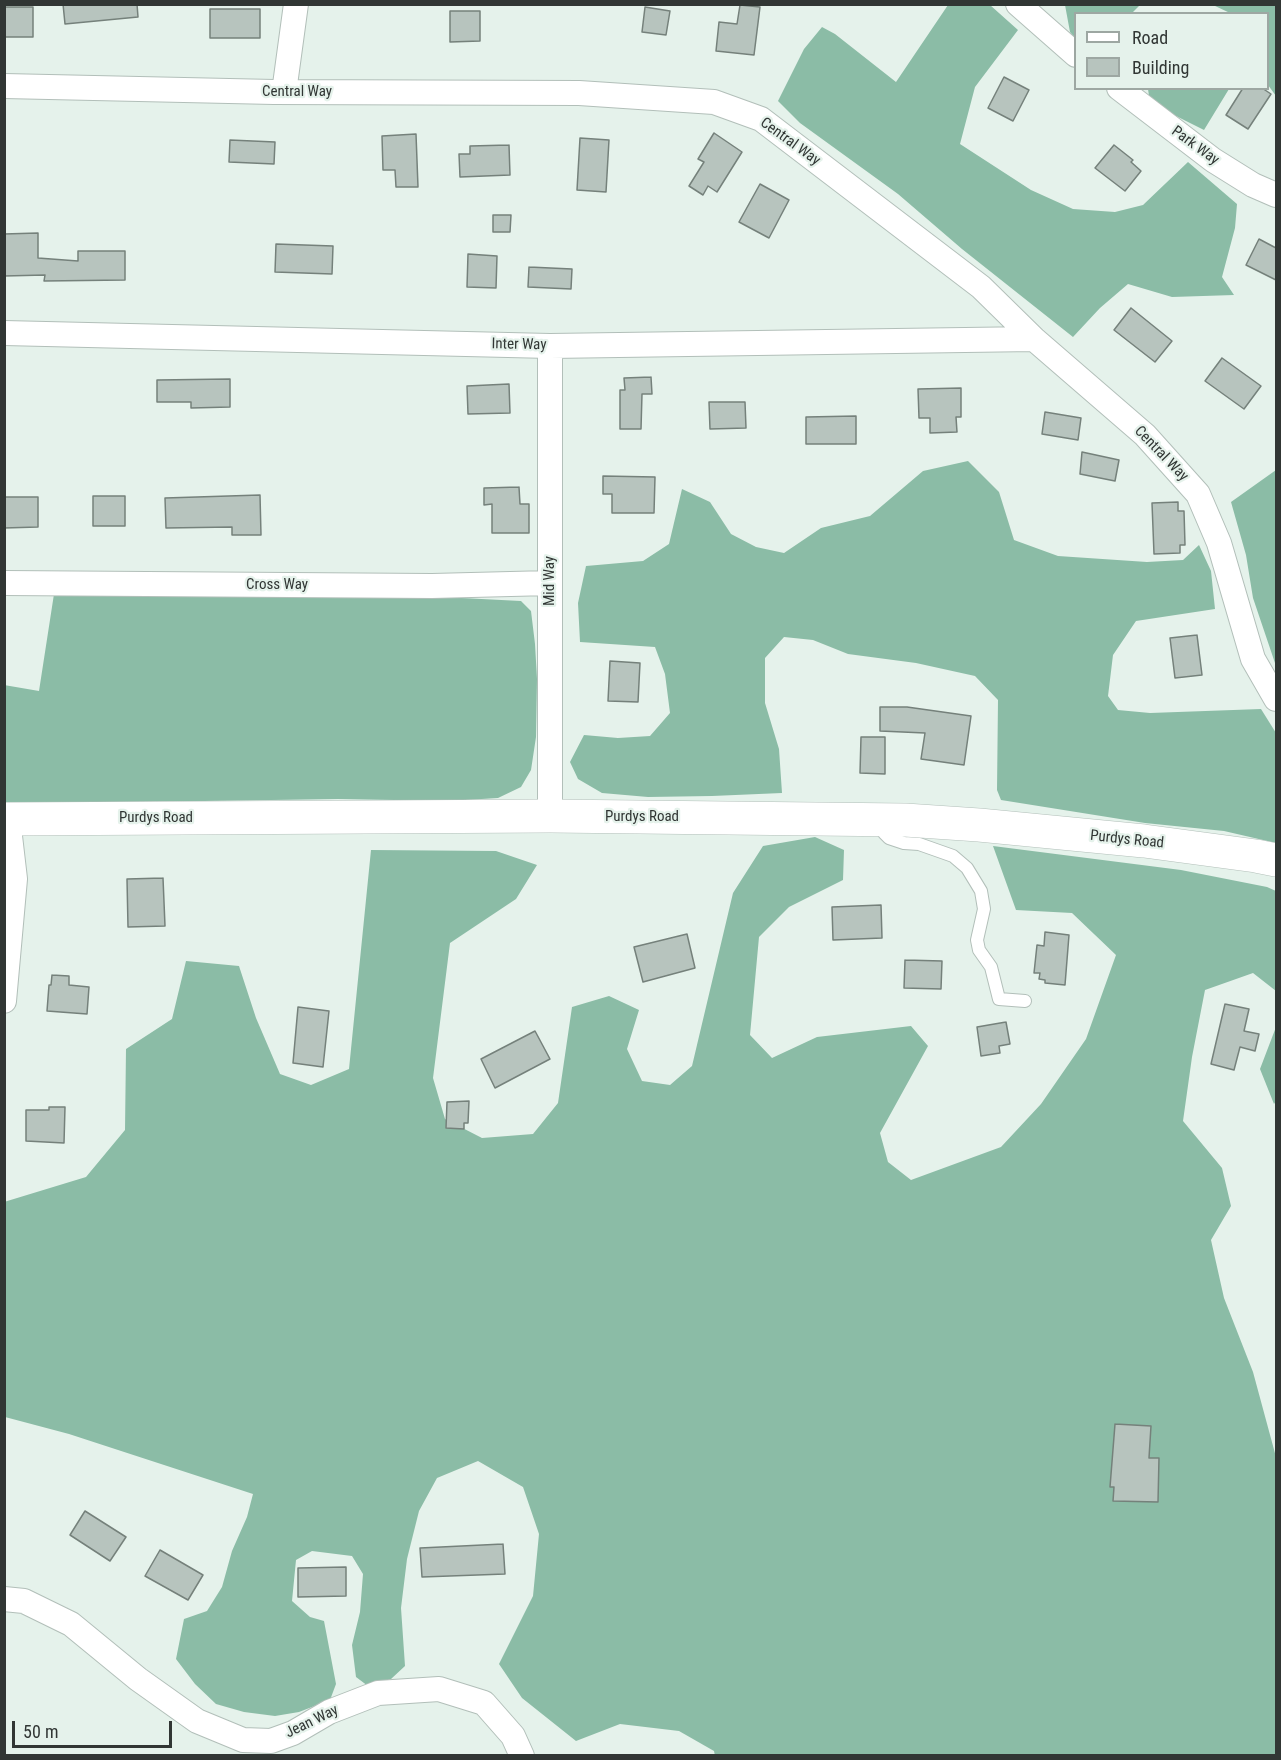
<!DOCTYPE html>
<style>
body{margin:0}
#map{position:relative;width:1281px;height:1760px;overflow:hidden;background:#e5f2eb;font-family:"Roboto Condensed",sans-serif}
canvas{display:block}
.frame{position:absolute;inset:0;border:6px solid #313634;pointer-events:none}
.legend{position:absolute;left:1074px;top:12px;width:195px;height:78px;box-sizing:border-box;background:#e5f2eb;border:2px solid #9da7a2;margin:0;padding:8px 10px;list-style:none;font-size:18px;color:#313634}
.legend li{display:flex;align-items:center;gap:12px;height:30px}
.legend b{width:30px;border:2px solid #9da7a2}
.scale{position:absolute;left:12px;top:1721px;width:160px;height:27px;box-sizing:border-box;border:3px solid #313634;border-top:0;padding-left:8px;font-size:18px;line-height:21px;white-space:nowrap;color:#313634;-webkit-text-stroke:4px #e5f2eb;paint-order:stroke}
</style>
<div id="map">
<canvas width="1281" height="1760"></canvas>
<div class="frame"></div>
<ul class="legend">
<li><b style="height:8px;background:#fff"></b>Road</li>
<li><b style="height:16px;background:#b7c4be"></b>Building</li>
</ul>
<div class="scale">50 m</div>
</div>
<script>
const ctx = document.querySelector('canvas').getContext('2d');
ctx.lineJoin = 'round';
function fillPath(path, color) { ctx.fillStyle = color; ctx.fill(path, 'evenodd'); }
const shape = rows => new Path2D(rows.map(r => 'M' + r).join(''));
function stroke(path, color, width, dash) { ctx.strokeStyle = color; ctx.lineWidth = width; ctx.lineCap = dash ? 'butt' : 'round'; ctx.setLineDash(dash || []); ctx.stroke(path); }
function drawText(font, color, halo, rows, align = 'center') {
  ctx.font = font + ' "Roboto Condensed",sans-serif'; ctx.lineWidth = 4.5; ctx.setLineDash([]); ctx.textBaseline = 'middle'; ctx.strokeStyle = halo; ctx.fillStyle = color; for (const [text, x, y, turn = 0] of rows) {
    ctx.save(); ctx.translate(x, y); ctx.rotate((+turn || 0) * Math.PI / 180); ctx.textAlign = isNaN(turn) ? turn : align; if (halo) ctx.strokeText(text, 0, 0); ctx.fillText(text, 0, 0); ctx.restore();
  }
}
fillPath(shape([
 [948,5,990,5,1018,30,975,87,960,144,1031,190,1073,209,1115,212,1143,205,1188,162,1237,204,1235,228,1222,277,1234,295,1172,297,1128,284,1100,308,1073,337,962,249,898,194,800,123,778,101,804,49,822,27,835,34,896,82],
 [1065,5,1065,4,1140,5,1132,13,1076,14,1075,38,1070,32],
 [1213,5,1276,5,1276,96,1268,85,1268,14,1230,13],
 [1148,89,1229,89,1204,130,1150,103],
 [968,461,999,492,1014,540,1058,556,1147,562,1183,560,1199,545,1211,571,1215,609,1136,621,1113,655,1108,696,1118,710,1150,713,1261,709,1276,733,1276,843,1224,831,1145,823,1001,800,997,790,998,700,975,676,916,663,848,654,813,640,784,637,765,658,765,703,779,749,782,793,712,796,648,797,602,793,578,779,570,762,584,735,618,738,650,736,670,713,665,674,655,647,580,642,578,603,586,566,643,561,669,544,682,489,710,502,731,534,756,547,784,553,821,528,870,516,923,471],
 [1276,470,1276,666,1253,598,1246,555,1231,502],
 [54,594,442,597,521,601,531,611,535,644,537,679,536,737,531,770,521,787,498,798,449,801,338,799,5,804,4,685,39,691],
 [815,837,844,850,843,880,789,907,759,937,750,1035,772,1058,817,1037,911,1026,928,1046,880,1133,888,1162,911,1180,1001,1147,1041,1104,1086,1039,1116,955,1072,913,1016,910,993,846,1181,870,1267,887,1276,891,1276,991,1253,973,1205,990,1192,1057,1183,1121,1222,1168,1231,1206,1211,1240,1224,1298,1253,1372,1276,1457,1276,1755,715,1756,714,1751,679,1731,620,1724,576,1741,522,1698,499,1664,533,1596,539,1534,523,1487,478,1461,437,1478,419,1511,407,1559,401,1608,405,1666,391,1679,368,1686,356,1677,352,1645,360,1612,363,1574,352,1556,312,1551,296,1560,292,1601,310,1617,324,1621,336,1684,330,1700,299,1712,275,1716,244,1712,216,1704,195,1684,176,1659,184,1619,207,1611,222,1587,232,1551,247,1517,253,1494,69,1434,5,1417,4,1202,86,1177,125,1130,126,1049,172,1019,186,961,239,966,256,1018,280,1074,311,1085,349,1069,371,850,496,851,537,865,516,899,450,943,433,1078,445,1119,482,1138,533,1134,558,1103,572,1007,609,996,639,1010,627,1049,642,1081,670,1085,692,1066,733,893,763,846],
 [1276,1027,1276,1101,1274,1104,1260,1069]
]), '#8bbca6');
const building = shape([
 [63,4,137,4,138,17,65,24,63,4],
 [740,5,760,7,754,55,716,51,719,22,737,24,740,5],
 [4,7,33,7,33,37,4,37,4,7],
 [645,7,670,11,666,35,642,32,645,7],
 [210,9,260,9,260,38,210,38,210,9],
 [450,11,480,11,480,41,450,42,450,11],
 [1004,77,1029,90,1013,121,988,108,1004,77],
 [1243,88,1262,88,1271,94,1248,129,1226,115,1243,88],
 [714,133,742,152,717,192,708,186,703,195,689,186,704,162,698,159,714,133],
 [416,134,418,187,396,187,395,170,383,170,382,136,416,134],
 [580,138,609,140,606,192,577,190,580,138],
 [230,140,275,142,274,164,229,162,230,140],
 [509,145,510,175,460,177,459,154,470,154,470,146,509,145],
 [1114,145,1133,160,1131,162,1141,171,1125,191,1095,168,1114,145],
 [760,184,789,200,769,238,739,222,760,184],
 [493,215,511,215,510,232,493,232,493,215],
 [38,233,38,258,78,261,78,251,125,251,125,280,44,281,45,275,4,276,4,234,38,233],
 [1259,239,1276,248,1276,280,1246,265,1259,239],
 [276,244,333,246,332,274,275,272,276,244],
 [468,254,497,256,496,288,467,287,468,254],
 [529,267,572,269,571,289,528,287,529,267],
 [1131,308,1172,341,1155,362,1114,330,1131,308],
 [1222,358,1261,386,1244,409,1205,381,1222,358],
 [651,377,652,394,642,394,641,429,620,429,620,390,625,390,624,378,651,377],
 [230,379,230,407,191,408,191,402,157,402,157,380,230,379],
 [509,384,510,413,468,414,467,386,509,384],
 [961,388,961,417,956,417,957,432,930,433,930,418,919,418,918,389,961,388],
 [709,402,745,402,746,428,710,429,709,402],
 [1045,412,1081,418,1078,440,1042,434,1045,412],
 [856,416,856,444,806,444,806,417,856,416],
 [1082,452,1119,460,1115,481,1080,474,1082,452],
 [603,476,655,477,654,513,612,513,612,494,603,494,603,476],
 [519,487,520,504,529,504,529,533,492,533,492,504,484,505,484,488,519,487],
 [260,495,261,535,232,535,232,527,166,528,165,498,260,495],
 [93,496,125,496,125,526,93,526,93,496],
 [4,497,38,497,38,527,4,528,4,497],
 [1178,502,1178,511,1184,511,1185,545,1180,545,1180,553,1154,554,1152,503,1178,502],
 [1197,635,1202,675,1175,678,1170,638,1197,635],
 [610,661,640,663,638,702,608,701,610,661],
 [880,707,907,707,971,716,964,765,921,759,925,733,880,731,880,707],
 [861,737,885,737,885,774,860,773,861,737],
 [163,878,165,926,128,927,127,879,163,878],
 [881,905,882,938,833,940,832,907,881,905],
 [1045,932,1069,935,1065,985,1045,983,1045,980,1039,979,1040,973,1034,973,1037,945,1044,946,1045,932],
 [687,934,695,968,643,982,634,947,687,934],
 [905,960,942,961,941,989,904,988,905,960],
 [52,975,69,976,69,985,89,987,87,1014,47,1011,49,985,51,985,52,975],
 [1225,1004,1249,1009,1244,1031,1259,1034,1255,1051,1240,1047,1234,1070,1211,1064,1225,1004],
 [298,1007,329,1011,323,1067,293,1063,298,1007],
 [1006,1022,1010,1044,999,1046,1000,1053,981,1056,977,1027,1006,1022],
 [535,1031,550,1059,495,1088,481,1059,535,1031],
 [469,1101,468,1123,464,1123,464,1129,446,1128,447,1102,469,1101],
 [49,1107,65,1107,64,1143,26,1141,26,1110,49,1110,49,1107],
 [1115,1424,1151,1426,1149,1458,1159,1458,1158,1502,1113,1501,1114,1487,1110,1487,1115,1424],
 [85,1511,126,1537,110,1561,70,1535,85,1511],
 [503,1544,505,1574,422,1577,420,1548,503,1544],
 [160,1550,203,1575,188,1600,145,1576,160,1550],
 [346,1567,346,1596,298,1597,298,1568,346,1567]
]);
fillPath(building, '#b7c4be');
stroke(building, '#75817b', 1.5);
const lane = shape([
 [884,824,884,833,889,838,904,843,919,844,953,856,967,868,981,891,984,909,977,940,979,950,991,967,999,999,1025,1001]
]);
const street = shape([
 [1018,4,1076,55],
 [4,86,274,92,579,93,714,102,761,119,981,287,1034,339,1145,435,1198,494,1219,543,1253,659,1276,699],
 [1119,88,1213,160,1253,185,1276,195],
 [284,92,296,4],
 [4,333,550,346,1034,339],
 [4,583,432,586,550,583],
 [550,816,550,346],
 [4,1001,15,879,8,819],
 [4,1599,24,1601,71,1624,138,1679,197,1721,243,1740,271,1741,293,1733,329,1712,378,1693,439,1689,484,1703,513,1736,522,1756]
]);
const secondary = shape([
 [4,819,550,816,905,820,979,825,1144,841,1256,856,1276,860]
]);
stroke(lane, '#b2bfb9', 14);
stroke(street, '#b2bfb9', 26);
stroke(secondary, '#b2bfb9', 34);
stroke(lane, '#fff', 12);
stroke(street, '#fff', 24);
stroke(secondary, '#fff', 33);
drawText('15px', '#313634', '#e5f2eb', [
 ["Central Way",297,92],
 ["Central Way",790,142,36],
 ["Park Way",1195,146,36],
 ["Inter Way",519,345,1],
 ["Central Way",1161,454,46],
 ["Mid Way",550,581,-90],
 ["Cross Way",277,585],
 ["Purdys Road",642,817],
 ["Purdys Road",156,818],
 ["Purdys Road",1127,840,6],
 ["Jean Way",312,1722,-26]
]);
</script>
